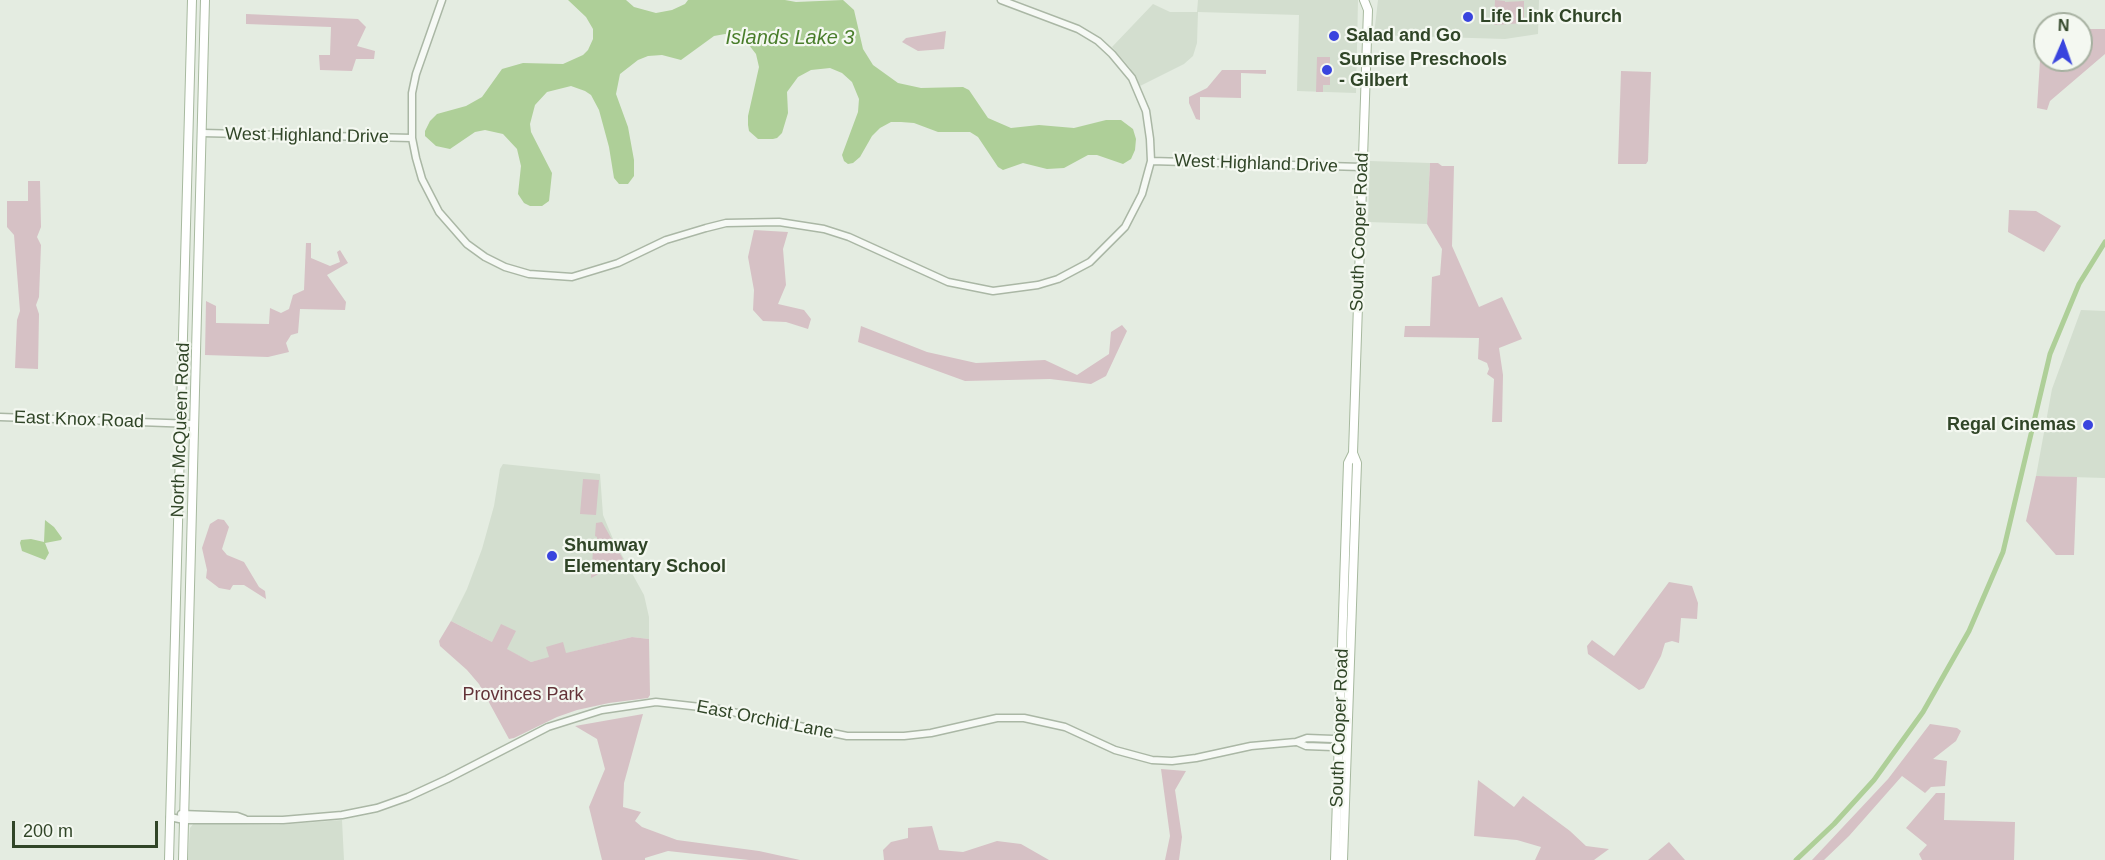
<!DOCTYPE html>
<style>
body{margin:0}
#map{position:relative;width:2105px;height:860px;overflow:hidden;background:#e4ece1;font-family:Arial,sans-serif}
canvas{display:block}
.north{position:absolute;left:2033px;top:12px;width:60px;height:60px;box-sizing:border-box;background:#f4f8f1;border:2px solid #a6b0a0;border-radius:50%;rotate:2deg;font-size:16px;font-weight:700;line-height:24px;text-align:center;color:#304527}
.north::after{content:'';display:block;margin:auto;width:21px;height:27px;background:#3944de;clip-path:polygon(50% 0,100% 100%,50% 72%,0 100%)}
.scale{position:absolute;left:12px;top:821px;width:146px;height:27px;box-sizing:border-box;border:3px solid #304527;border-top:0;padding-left:8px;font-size:18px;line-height:21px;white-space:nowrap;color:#304527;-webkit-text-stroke:4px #f4f8f1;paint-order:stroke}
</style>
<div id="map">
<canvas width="2105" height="860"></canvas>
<div class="north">N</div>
<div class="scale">200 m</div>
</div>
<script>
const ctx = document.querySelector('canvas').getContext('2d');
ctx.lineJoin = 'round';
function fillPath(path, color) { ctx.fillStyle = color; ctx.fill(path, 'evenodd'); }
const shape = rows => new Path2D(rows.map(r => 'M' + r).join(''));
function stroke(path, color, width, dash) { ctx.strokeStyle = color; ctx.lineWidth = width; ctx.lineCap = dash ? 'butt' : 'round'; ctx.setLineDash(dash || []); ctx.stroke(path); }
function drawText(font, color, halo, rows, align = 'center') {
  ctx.font = font + ' Arial,sans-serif'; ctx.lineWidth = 4.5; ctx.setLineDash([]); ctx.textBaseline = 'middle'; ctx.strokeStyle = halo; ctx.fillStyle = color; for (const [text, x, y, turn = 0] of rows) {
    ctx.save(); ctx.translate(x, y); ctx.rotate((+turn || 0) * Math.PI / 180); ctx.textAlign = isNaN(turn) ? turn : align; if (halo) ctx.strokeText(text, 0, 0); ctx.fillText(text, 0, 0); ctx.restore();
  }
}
fillPath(shape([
 [1198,0,1358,0,1356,93,1297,91,1299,15,1198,12,1197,43,1193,56,1184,64,1140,86,1130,68,1112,47,1153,4,1170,12,1197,12],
 [1378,0,1539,0,1538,34,1505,39,1374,35],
 [1370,161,1430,163,1427,224,1368,222],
 [2081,310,2105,311,2105,478,2036,476,2052,389],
 [503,464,600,474,603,515,613,539,644,595,649,617,649,639,632,637,531,662,451,621,467,589,482,549,494,506,500,469],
 [342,820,344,860,188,860,190,828,194,823,277,825]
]), '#d3decf');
fillPath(shape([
 [1495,0,1505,1,1505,2,1524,1,1524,23,1494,25],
 [246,14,358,19,366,27,357,46,375,51,374,59,356,59,352,71,320,70,319,55,330,55,331,27,246,24],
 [2042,29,2045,29,2045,60,2081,60,2081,29,2105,29,2105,54,2050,101,2047,110,2037,108],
 [946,31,944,49,918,51,902,42,906,38],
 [1317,57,1330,57,1330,85,1323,85,1323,92,1316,92],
 [1222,70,1266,70,1266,74,1241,73,1241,98,1200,97,1200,120,1196,119,1189,103,1189,97,1207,88],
 [1621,71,1651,72,1648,161,1646,164,1618,164],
 [1430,163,1438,163,1442,166,1454,166,1452,246,1479,307,1502,297,1522,339,1499,348,1503,375,1502,422,1492,422,1494,379,1487,374,1489,369,1487,363,1478,359,1479,338,1404,337,1405,326,1430,326,1432,277,1440,275,1442,249,1427,224],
 [28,181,40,181,41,227,37,237,41,245,39,297,36,305,39,314,38,369,15,368,17,320,20,311,14,235,7,227,7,201,28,201],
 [2009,210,2036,211,2061,226,2044,252,2008,232],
 [754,230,788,232,783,249,786,285,778,304,804,310,811,319,808,329,786,322,763,321,753,310,754,290,748,257],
 [306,243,311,243,311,258,330,266,340,262,337,252,340,250,348,263,327,275,346,302,345,310,300,309,298,333,291,335,286,343,289,352,268,357,205,355,206,301,216,306,216,323,269,324,270,308,281,313,289,309,293,295,304,290],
 [1122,325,1127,331,1106,376,1091,384,1050,379,965,381,858,342,861,326,927,352,976,363,1045,360,1077,375,1109,354,1111,332],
 [2036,476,2077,477,2074,555,2056,555,2026,521],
 [583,479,599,480,596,515,580,514],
 [218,519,224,520,229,527,222,549,227,555,244,562,259,587,265,591,266,599,244,585,233,585,230,590,219,588,206,578,207,570,202,548,210,524],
 [602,522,623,559,619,561,620,563,591,578,593,551,596,551,597,537,595,536,596,523],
 [1669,582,1692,586,1698,603,1697,619,1681,618,1679,643,1672,641,1665,643,1661,656,1644,688,1639,690,1588,654,1587,646,1592,640,1614,656],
 [451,621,492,642,501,624,516,631,507,649,531,662,549,657,546,647,563,642,566,653,632,637,649,639,650,695,648,698,609,703,577,710,557,717,514,738,509,739,479,684,467,670,440,646,439,641],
 [643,714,624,783,623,807,641,812,635,821,642,827,677,840,759,851,800,860,749,860,668,851,645,858,645,860,602,860,589,807,605,769,597,739,575,726],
 [1930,724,1957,728,1961,731,1956,741,1933,759,1947,761,1945,786,1931,787,1925,793,1902,776,1849,836,1824,860,1812,860,1888,779],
 [1161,769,1186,771,1175,790,1182,837,1179,860,1165,860,1170,836],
 [1478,780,1514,807,1523,796,1570,831,1586,846,1609,849,1594,860,1535,860,1541,847,1517,840,1474,836],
 [1936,793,1945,793,1944,820,2015,822,2014,860,1922,860,1919,854,1927,845,1906,828],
 [932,826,939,850,963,852,997,841,1021,844,1049,860,884,860,883,850,891,842,908,838,908,828],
 [1669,842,1685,860,1648,860]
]), '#d6c1c5');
fillPath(shape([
 [568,0,626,0,634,7,656,13,672,10,685,4,688,0,785,0,796,2,843,0,854,10,863,49,873,65,898,83,921,88,963,87,969,90,988,118,1011,128,1039,125,1074,128,1106,120,1121,120,1133,129,1136,139,1135,150,1131,159,1123,164,1097,155,1088,155,1064,168,1047,169,1023,163,1003,170,998,167,978,137,970,132,938,132,914,123,901,122,891,122,880,128,872,136,860,157,853,163,848,164,844,161,842,155,858,112,859,99,852,82,842,73,830,68,811,70,798,77,787,92,788,113,782,133,777,138,773,139,758,139,749,131,748,125,748,116,759,67,756,54,745,40,725,34,714,36,681,60,662,55,648,56,638,60,620,74,616,94,628,127,634,160,634,176,628,184,619,184,614,178,609,147,599,110,591,95,585,91,571,86,547,92,535,105,530,124,531,132,552,173,549,201,542,206,530,206,524,203,518,194,521,166,517,149,503,134,485,130,475,132,450,149,436,146,425,136,425,131,430,121,437,114,466,106,482,97,502,69,523,63,563,64,583,55,588,50,593,39,593,29,586,17],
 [45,520,54,527,62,538,61,540,45,543,49,553,45,560,22,551,20,543,21,540,31,539,44,542]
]), '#aecf98');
stroke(shape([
 [1796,860,1834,824,1874,780,1923,712,1969,631,2003,552,2050,354,2079,284,2105,242]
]), '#aecf98', 5);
const minor = shape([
 [442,0,416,74,412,93,412,138,416,158,422,179,439,212,467,244,485,257,505,267,529,274,572,277,618,263,666,240,706,228,726,223,779,222,824,229,849,237,948,282,993,291,1038,285,1058,279,1090,262,1125,227,1142,194,1151,161,1150,139,1146,111,1132,78,1112,54,1098,41,1078,29,1001,0],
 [202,133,412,138],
 [1151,161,1362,167],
 [0,417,194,424],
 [1297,742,1306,746,1333,747,1342,743],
 [181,814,237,816,245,819],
 [170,817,184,820,283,820,342,815,377,808,408,797,447,779,548,727,602,710,656,702,718,709,847,736,904,736,931,733,997,718,1024,718,1065,727,1115,750,1152,760,1172,761,1196,758,1251,746,1296,742,1307,738,1333,739,1339,743]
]);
const major = shape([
 [169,860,192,0],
 [183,860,205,0],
 [1335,860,1348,463,1353,453,1368,10,1364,0],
 [1343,860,1357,463,1353,453]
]);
stroke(minor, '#aab7a5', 9);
stroke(major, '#a7b99f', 10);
stroke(minor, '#f6f9f5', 6);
stroke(major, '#fff', 8);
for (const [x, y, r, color] of [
 [1468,17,6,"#3944de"],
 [1334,36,6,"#3944de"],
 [1327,70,6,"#3944de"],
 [2088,425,6,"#3944de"],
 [552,556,6,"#3944de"]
]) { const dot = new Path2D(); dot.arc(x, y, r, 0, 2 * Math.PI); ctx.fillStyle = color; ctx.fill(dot); stroke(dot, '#f4f8f1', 2); }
drawText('bold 18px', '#304527', '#f4f8f1', [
 ["Life Link Church",1480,17],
 ["Salad and Go",1346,36],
 ["Sunrise Preschools",1339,60],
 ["- Gilbert",1339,81],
 ["Regal Cinemas",2076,425,"right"],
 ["Shumway",564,546],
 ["Elementary School",564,567]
], 'left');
drawText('18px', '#304527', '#f4f8f1', [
 ["West Highland Drive",307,136,1],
 ["West Highland Drive",1256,164,2],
 ["South Cooper Road",1360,232,-88],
 ["East Knox Road",79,420,2],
 ["North McQueen Road",181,430,-88],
 ["East Orchid Lane",765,720,11],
 ["South Cooper Road",1340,728,-88]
]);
drawText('18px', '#633338', '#f4f8f1', [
 ["Provinces Park",523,695]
]);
drawText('italic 20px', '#4a7e2c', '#f4f8f1', [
 ["Islands Lake 3",790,38]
]);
</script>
